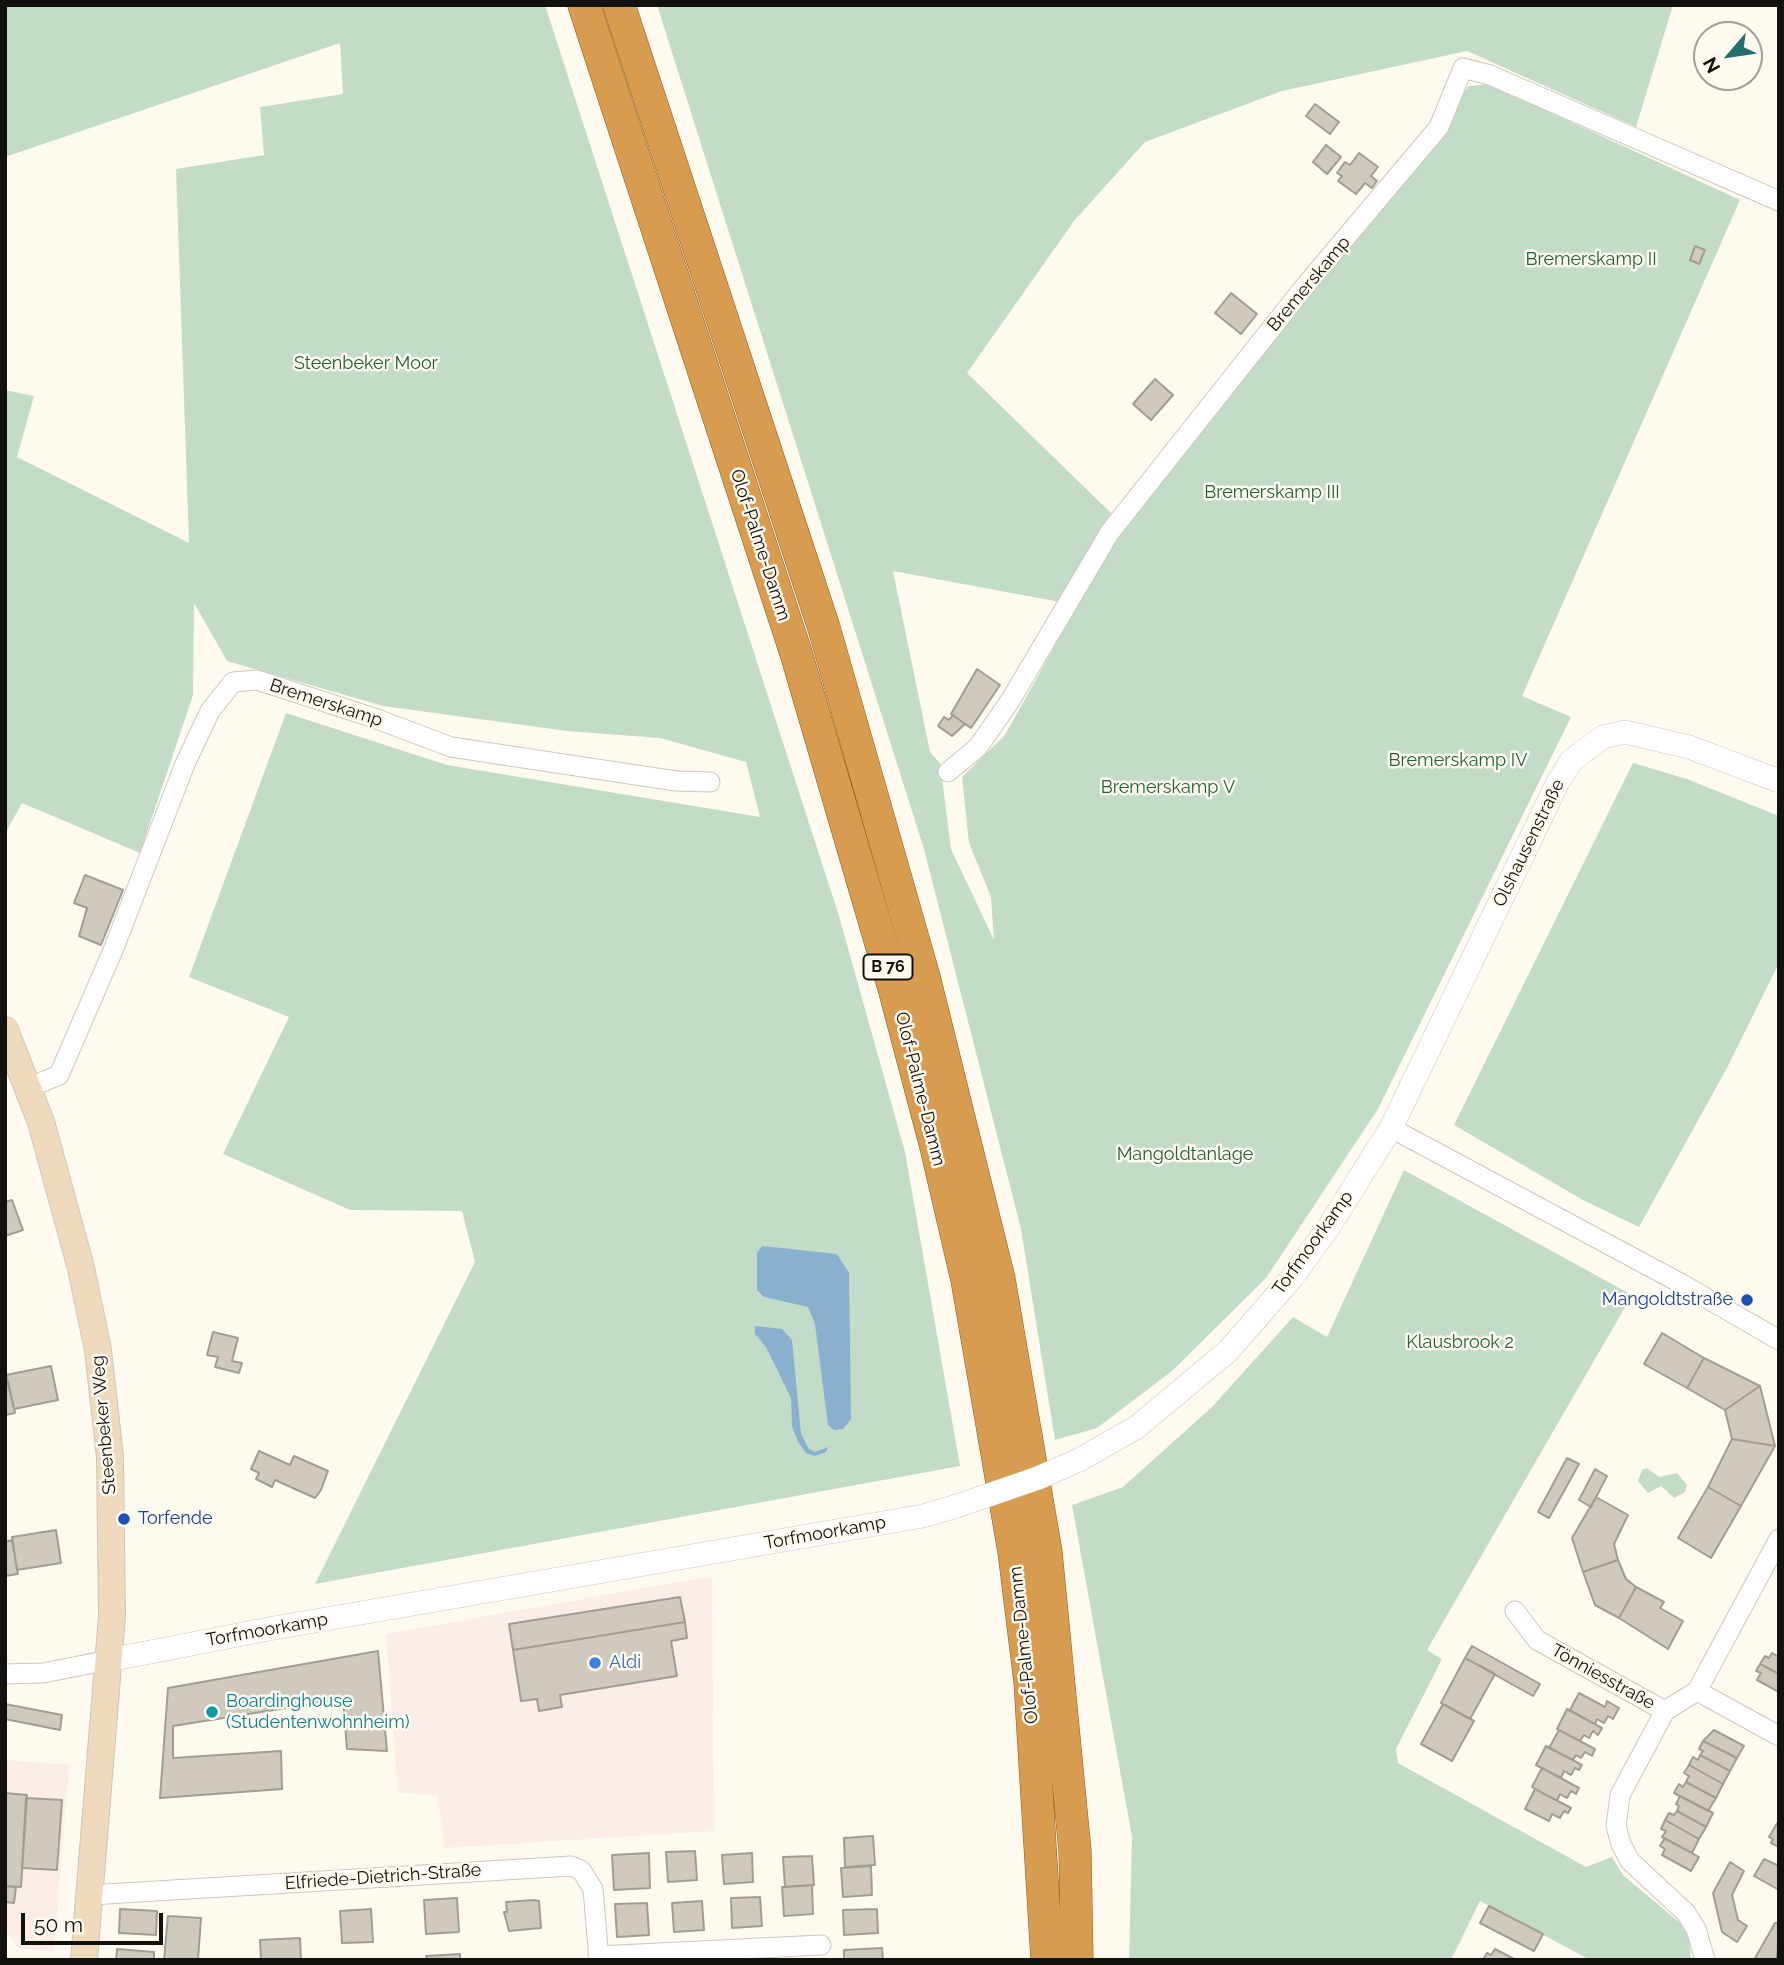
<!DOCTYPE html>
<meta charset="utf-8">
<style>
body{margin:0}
#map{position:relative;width:1784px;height:1965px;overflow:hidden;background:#fffaf0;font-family:Raleway,sans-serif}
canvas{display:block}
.frame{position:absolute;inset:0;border:7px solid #13110d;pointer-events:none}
.north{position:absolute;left:1693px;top:21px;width:70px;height:70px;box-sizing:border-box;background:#fffaf0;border:2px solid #a19d95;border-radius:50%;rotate:241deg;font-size:19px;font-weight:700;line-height:28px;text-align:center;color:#13110d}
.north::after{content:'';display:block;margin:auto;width:24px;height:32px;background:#246f6d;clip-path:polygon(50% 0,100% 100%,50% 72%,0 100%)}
.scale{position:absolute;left:21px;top:1913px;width:142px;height:32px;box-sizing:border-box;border:4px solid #13110d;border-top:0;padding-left:9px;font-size:21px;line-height:24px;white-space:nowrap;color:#13110d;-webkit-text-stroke:5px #fffaf0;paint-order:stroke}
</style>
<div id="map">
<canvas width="1784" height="1965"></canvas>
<div class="frame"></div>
<div class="north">N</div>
<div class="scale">50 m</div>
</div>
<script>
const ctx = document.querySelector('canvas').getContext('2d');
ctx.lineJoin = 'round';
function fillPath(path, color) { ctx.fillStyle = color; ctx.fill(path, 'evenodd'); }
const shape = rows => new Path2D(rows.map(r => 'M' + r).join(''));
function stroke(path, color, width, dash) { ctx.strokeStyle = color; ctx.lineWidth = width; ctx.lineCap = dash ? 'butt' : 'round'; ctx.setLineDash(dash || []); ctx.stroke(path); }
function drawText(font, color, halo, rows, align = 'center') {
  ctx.font = font + ' Raleway,sans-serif'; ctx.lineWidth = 5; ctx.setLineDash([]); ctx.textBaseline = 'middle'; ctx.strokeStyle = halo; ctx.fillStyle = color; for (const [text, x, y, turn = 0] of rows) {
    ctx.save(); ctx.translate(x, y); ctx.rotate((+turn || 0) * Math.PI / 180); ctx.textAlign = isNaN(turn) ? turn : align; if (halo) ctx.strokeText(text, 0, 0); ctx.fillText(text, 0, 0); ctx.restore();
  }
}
fillPath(shape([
 [712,1576,714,1831,445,1848,437,1795,398,1793,386,1634],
 [5,1760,69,1765,54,1952,18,1948,5,1928]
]), '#fcede8');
fillPath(shape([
 [5,5,545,5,839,916,905,1152,960,1466,315,1584,475,1262,462,1211,350,1210,223,1154,289,1017,189,977,286,713,447,765,760,817,746,762,660,738,567,731,383,706,227,661,194,603,193,695,140,853,22,803,5,834,5,390,34,396,17,457,189,543,176,169,264,155,260,107,343,94,340,43,5,157],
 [657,5,1673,5,1636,127,1467,51,1282,91,1145,142,1074,221,967,373,1111,513,1060,602,893,571,930,752,948,772,942,778,951,849,994,940,991,897,969,843,962,777,1005,735,1121,527,1469,86,1489,84,1740,200,1522,696,1571,717,1378,1109,1266,1278,1172,1371,1097,1428,1055,1440,1021,1229,924,849],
 [1633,763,1687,779,1779,816,1779,963,1727,1068,1639,1227,1583,1200,1454,1125],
 [1404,1170,1632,1295,1427,1650,1442,1659,1396,1749,1398,1763,1586,1867,1612,1857,1623,1875,1680,1923,1689,1937,1691,1960,1590,1960,1480,1901,1451,1960,1129,1960,1132,1837,1072,1505,1123,1487,1212,1407,1293,1317,1327,1337],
 [1647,1468,1659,1477,1677,1473,1687,1485,1685,1492,1674,1498,1661,1486,1648,1493,1638,1481,1642,1470]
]), '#c2dcc8');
fillPath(shape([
 [762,1246,837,1254,849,1273,851,1419,843,1429,834,1430,828,1425,815,1324,808,1307,764,1297,757,1290,757,1253],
 [755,1326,782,1329,792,1340,801,1434,809,1449,815,1452,828,1447,826,1452,815,1456,806,1453,798,1442,792,1426,791,1398,766,1347,755,1334]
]), '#89b1cf');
const building = shape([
 [1315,104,1339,122,1330,134,1306,116,1315,104],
 [1326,145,1341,157,1327,174,1313,162,1326,145],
 [1359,153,1378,167,1371,176,1377,181,1372,188,1365,183,1356,194,1338,181,1342,176,1337,173,1345,162,1350,165,1359,153],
 [1695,246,1705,250,1699,264,1690,260,1695,246],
 [1231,293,1257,314,1241,334,1215,313,1231,293],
 [1155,379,1173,395,1151,420,1133,404,1155,379],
 [977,669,1000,685,971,728,951,714,977,669],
 [953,715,965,724,952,736,938,726,944,717,949,720,953,715],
 [85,875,123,890,101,945,79,936,87,908,74,903,85,875],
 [12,1200,23,1230,5,1236,5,1202,12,1200],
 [213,1332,238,1338,232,1361,242,1363,239,1373,215,1367,218,1357,207,1355,213,1332],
 [1662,1333,1704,1358,1687,1388,1644,1364,1662,1333],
 [1704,1358,1760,1386,1725,1410,1687,1388,1704,1358],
 [51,1366,58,1400,14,1409,6,1375,51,1366],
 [8,1381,15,1413,5,1415,5,1382,8,1381],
 [1760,1386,1775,1446,1732,1439,1725,1410,1760,1386],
 [1732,1439,1775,1446,1741,1506,1708,1487,1732,1439],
 [259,1451,290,1465,294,1456,328,1471,321,1490,315,1498,275,1480,272,1487,256,1479,259,1473,251,1469,259,1451],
 [1567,1458,1579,1464,1549,1518,1538,1512,1567,1458],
 [1595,1469,1607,1476,1591,1507,1579,1500,1595,1469],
 [1708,1487,1741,1506,1711,1558,1678,1538,1708,1487],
 [1596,1497,1628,1515,1614,1544,1618,1560,1583,1572,1572,1538,1596,1497],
 [56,1530,61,1563,17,1570,12,1537,56,1530],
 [12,1540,18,1574,5,1576,5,1542,12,1540],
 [1618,1560,1626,1579,1636,1587,1619,1618,1595,1605,1583,1572,1618,1560],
 [1636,1587,1664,1602,1660,1608,1683,1621,1668,1649,1619,1618,1636,1587],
 [680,1597,685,1622,513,1650,509,1624,680,1597],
 [685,1622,687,1638,671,1641,677,1676,560,1695,562,1707,539,1711,537,1699,521,1701,513,1650,685,1622],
 [1472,1646,1540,1684,1533,1696,1465,1658,1472,1646],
 [378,1651,387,1751,347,1749,343,1699,173,1726,173,1758,281,1751,282,1789,160,1798,168,1688,378,1651],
 [1772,1653,1779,1657,1779,1674,1760,1664,1765,1656,1769,1658,1772,1653],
 [1465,1658,1495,1674,1470,1719,1441,1703,1465,1658],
 [1760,1664,1779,1674,1779,1692,1757,1680,1761,1673,1756,1671,1760,1664],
 [1579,1693,1605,1707,1607,1701,1619,1708,1613,1719,1608,1716,1604,1723,1597,1719,1595,1724,1570,1710,1579,1693],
 [5,1704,62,1715,60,1730,5,1719,5,1704],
 [1443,1704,1474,1721,1452,1761,1421,1744,1443,1704],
 [1567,1709,1602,1728,1598,1735,1593,1731,1589,1738,1584,1735,1580,1741,1557,1729,1567,1709],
 [1559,1730,1595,1749,1592,1756,1585,1752,1581,1758,1576,1755,1573,1760,1549,1748,1559,1730],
 [1714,1730,1744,1746,1737,1758,1703,1741,1714,1730],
 [1703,1741,1737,1758,1730,1771,1700,1755,1703,1751,1699,1749,1703,1741],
 [1546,1746,1582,1765,1579,1770,1575,1768,1571,1775,1564,1771,1561,1778,1536,1765,1546,1746],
 [1700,1755,1730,1771,1723,1784,1689,1765,1693,1757,1698,1760,1700,1755],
 [1689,1765,1723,1784,1716,1798,1686,1782,1689,1776,1684,1773,1689,1765],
 [1542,1768,1579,1788,1576,1794,1571,1791,1567,1798,1560,1794,1557,1801,1532,1787,1542,1768],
 [1686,1782,1716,1798,1708,1811,1674,1793,1679,1784,1683,1787,1686,1782],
 [1535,1789,1571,1808,1568,1813,1564,1811,1560,1818,1552,1814,1549,1821,1525,1809,1535,1789],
 [5,1793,27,1795,21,1887,5,1886,5,1793],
 [1680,1796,1713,1813,1706,1827,1677,1811,1679,1806,1676,1804,1680,1796],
 [26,1798,62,1800,57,1870,22,1868,26,1798],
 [1677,1811,1706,1827,1699,1839,1665,1820,1669,1813,1674,1815,1677,1811],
 [1665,1820,1699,1839,1692,1853,1662,1837,1666,1831,1661,1829,1665,1820],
 [1779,1820,1779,1847,1771,1843,1773,1839,1769,1837,1779,1820],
 [873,1836,875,1865,845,1867,844,1838,873,1836],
 [1665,1838,1699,1857,1691,1871,1662,1855,1665,1849,1660,1846,1665,1838],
 [695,1851,697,1880,668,1882,666,1852,695,1851],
 [649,1853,650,1888,614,1890,612,1855,649,1853],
 [752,1853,753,1882,724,1884,722,1855,752,1853],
 [812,1856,814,1885,785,1887,783,1857,812,1856],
 [1764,1859,1779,1866,1779,1890,1754,1876,1764,1859],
 [1730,1862,1744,1871,1732,1895,1738,1920,1747,1926,1737,1942,1722,1932,1713,1893,1730,1862],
 [871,1866,872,1895,843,1897,841,1868,871,1866],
 [812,1885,813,1914,784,1916,782,1887,812,1885],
 [5,1886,16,1887,14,1903,5,1902,5,1886],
 [760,1897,762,1926,732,1928,731,1898,760,1897],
 [457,1898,459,1932,426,1934,424,1900,457,1898],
 [534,1900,539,1901,541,1928,509,1931,504,1912,507,1912,506,1902,534,1900],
 [702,1901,704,1930,674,1932,672,1903,702,1901],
 [647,1903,649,1935,617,1937,615,1904,647,1903],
 [1489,1906,1543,1934,1534,1951,1480,1923,1489,1906],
 [120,1909,157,1911,156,1935,119,1933,120,1909],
 [371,1909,373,1942,342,1943,340,1911,371,1909],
 [877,1909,878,1933,844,1935,843,1910,877,1909],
 [168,1916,201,1918,198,1960,164,1960,168,1916],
 [1775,1923,1779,1923,1777,1960,1754,1960,1775,1923],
 [300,1938,301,1960,261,1960,260,1940,300,1938],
 [882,1948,883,1960,844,1960,844,1950,882,1948],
 [117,1949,154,1952,154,1960,116,1960,117,1949],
 [1495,1949,1516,1960,1483,1960,1487,1953,1491,1955,1495,1949],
 [460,1954,460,1960,427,1960,426,1956,460,1954]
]);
fillPath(building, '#cfc9be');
stroke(building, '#a29d92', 2);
const minor = shape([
 [948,772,978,747,1010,701,1110,532,1305,286,1439,127,1463,68,1490,75,1779,201],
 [28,1088,59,1075,114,948,185,764,210,711,233,682,257,680,374,718,451,747,676,781,710,782],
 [1391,1128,1682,1284,1779,1340],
 [1515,1611,1537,1640,1665,1711],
 [5,1674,43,1673,109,1660],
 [1697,1691,1779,1736],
 [90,1895,571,1866,581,1870,593,1889,599,1960],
 [598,1956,821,1945],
 [1705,1960,1696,1929,1686,1913,1630,1861,1621,1844,1616,1826,1620,1795,1665,1711,1697,1691,1779,1539]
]);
const tertiary = shape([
 [1079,1460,1137,1427,1228,1351,1291,1279,1328,1228,1391,1128,1558,782,1571,761,1603,737,1625,732,1689,747,1779,781],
 [109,1660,274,1628,923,1516,957,1506]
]);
const secondary = shape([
 [5,1030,41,1122,81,1268,98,1350,110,1457,112,1616,84,1960]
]);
const trunk = shape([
 [584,5,796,653,894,988,936,1147,967,1280,1014,1552,1030,1682,1047,1960],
 [619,5,824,628,924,977,999,1279,1046,1552,1075,1851,1077,1960]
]);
stroke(minor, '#cdc7bb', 21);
stroke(tertiary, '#cdc7bb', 24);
stroke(secondary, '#cdc7bb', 28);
stroke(trunk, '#8c5c1c', 33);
stroke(minor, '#fff', 19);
stroke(tertiary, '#fff', 23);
stroke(secondary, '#f0dabd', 26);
stroke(trunk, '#d79c50', 32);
const tertiaryBridge = shape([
 [957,1506,1038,1478,1079,1460]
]);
stroke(tertiaryBridge, '#cdc7bb', 24, []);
stroke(tertiaryBridge, '#fff', 23);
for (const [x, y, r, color] of [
 [1747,1300,7,"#1a4fb4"],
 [124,1519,7,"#1a4fb4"],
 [595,1663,7,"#3f7fe0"],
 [212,1712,7,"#0f9aa8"]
]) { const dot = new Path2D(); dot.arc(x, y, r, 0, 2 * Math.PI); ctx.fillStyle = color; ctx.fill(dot); stroke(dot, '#fffaf0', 2.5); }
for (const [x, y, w] of [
 [888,967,49]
]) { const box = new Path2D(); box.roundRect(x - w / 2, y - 12.5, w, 25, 5); ctx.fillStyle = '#fffaf0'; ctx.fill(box); stroke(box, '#13110d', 2); }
drawText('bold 16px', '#13110d', null, [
 ["B 76",888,967]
]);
drawText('18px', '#216039', '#fffaf0', [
 ["Bremerskamp II",1591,260],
 ["Steenbeker Moor",366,364],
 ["Bremerskamp III",1272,493],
 ["Bremerskamp IV",1458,761],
 ["Bremerskamp V",1168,788],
 ["Mangoldtanlage",1185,1155],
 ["Klausbrook 2",1460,1343]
]);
drawText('18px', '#13110d', '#fffaf0', [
 ["Bremerskamp",1309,284,-50],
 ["Olof-Palme-Damm",760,545,72],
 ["Bremerskamp",326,703,18],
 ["Olshausenstraße",1529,843,-64],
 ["Olof-Palme-Damm",920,1089,76],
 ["Torfmoorkamp",1313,1243,-54],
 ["Steenbeker Weg",104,1425,-95],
 ["Torfmoorkamp",825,1533,-10],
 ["Torfmoorkamp",267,1630,-10],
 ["Olof-Palme-Damm",1024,1645,-96],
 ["Tönniesstraße",1603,1677,29],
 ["Elfriede-Dietrich-Straße",383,1877,-4]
]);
drawText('18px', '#164399', '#fffaf0', [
 ["Mangoldtstraße",1733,1300],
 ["Torfende",138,1519,"left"]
], 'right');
drawText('18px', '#366cbe', '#fffaf0', [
 ["Aldi",609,1663]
], 'left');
drawText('18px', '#0d838f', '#fffaf0', [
 ["Boardinghouse",226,1702],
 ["(Studentenwohnheim)",226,1723]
], 'left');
</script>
